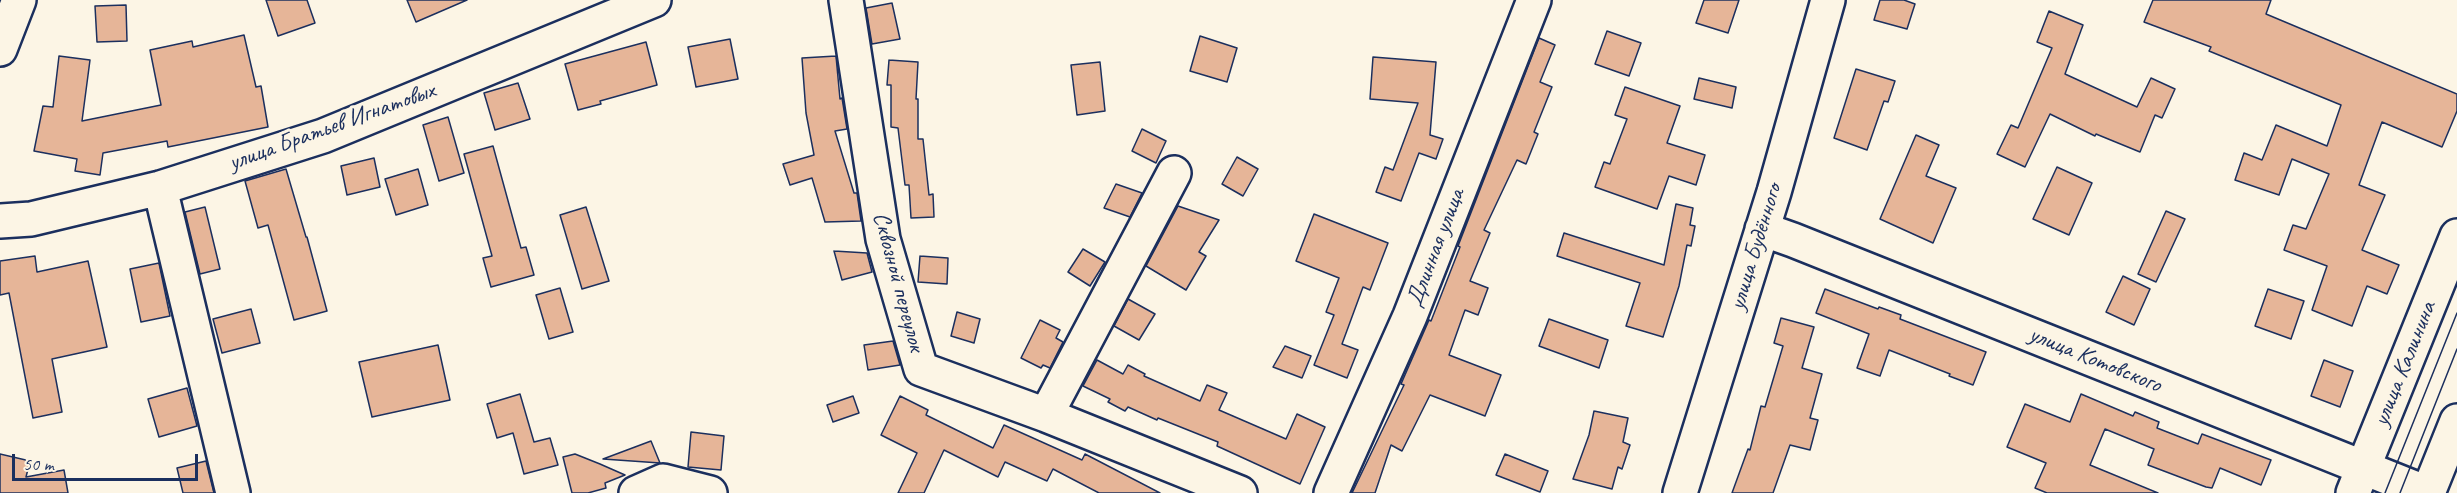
<!DOCTYPE html>
<meta charset="utf-8">
<style>
body{margin:0}
#map{position:relative;width:2457px;height:493px;overflow:hidden;background:#fcf5e5;font-family:Caveat,sans-serif}
canvas{display:block}
.scale{position:absolute;left:12px;top:454px;width:186px;height:27px;box-sizing:border-box;border:3px solid #1b2f5e;border-top:0;padding-left:8px;font-size:18px;line-height:21px;white-space:nowrap;color:#1b2f5e;-webkit-text-stroke:4px #fcf5e5;paint-order:stroke}
</style>
<div id="map">
<canvas width="2457" height="493"></canvas>
<div class="scale">50 m</div>
</div>
<script>
const ctx = document.querySelector('canvas').getContext('2d');
ctx.lineJoin = 'round';
function fillPath(path, color) { ctx.fillStyle = color; ctx.fill(path, 'evenodd'); }
const shape = rows => new Path2D(rows.map(r => 'M' + r).join(''));
function stroke(path, color, width, dash) { ctx.strokeStyle = color; ctx.lineWidth = width; ctx.lineCap = dash ? 'butt' : 'round'; ctx.setLineDash(dash || []); ctx.stroke(path); }
function drawText(font, color, halo, rows, align = 'center') {
  ctx.font = font + ' Caveat,sans-serif'; ctx.lineWidth = 6; ctx.setLineDash([]); ctx.textBaseline = 'middle'; ctx.strokeStyle = halo; ctx.fillStyle = color; for (const [text, x, y, turn = 0] of rows) {
    ctx.save(); ctx.translate(x, y); ctx.rotate((+turn || 0) * Math.PI / 180); ctx.textAlign = isNaN(turn) ? turn : align; if (halo) ctx.strokeText(text, 0, 0); ctx.fillText(text, 0, 0); ctx.restore();
  }
}
const building = shape([
 [266,0,307,0,315,23,278,36,266,0],
 [407,0,467,0,416,22,407,0],
 [1704,0,1739,0,1728,33,1696,23,1704,0],
 [1880,0,1904,0,1915,4,1907,29,1874,20,1880,0],
 [2153,0,2271,0,2266,14,2457,94,2457,111,2442,147,2382,122,2359,185,2385,195,2362,250,2399,265,2387,294,2367,286,2352,326,2312,310,2327,266,2284,250,2293,225,2306,229,2329,174,2292,159,2279,195,2235,180,2244,153,2262,160,2276,125,2327,146,2341,105,2209,51,2211,47,2144,22,2153,0],
 [892,3,900,39,872,44,866,8,892,3],
 [126,5,127,41,97,42,95,6,126,5],
 [2049,11,2083,25,2065,74,2137,107,2151,78,2175,89,2162,118,2155,115,2140,152,2096,134,2095,136,2050,114,2025,167,1997,154,2011,125,2018,128,2052,48,2037,42,2049,11],
 [1607,31,1641,43,1629,76,1595,64,1607,31],
 [244,35,256,87,261,86,268,127,168,147,167,141,103,153,100,175,75,171,77,159,34,151,43,106,53,107,59,56,90,60,82,121,161,105,150,50,192,41,193,47,244,35],
 [1200,36,1237,48,1227,82,1190,71,1200,36],
 [1539,38,1555,45,1540,82,1552,87,1534,132,1538,134,1526,164,1517,160,1484,230,1490,233,1470,281,1488,288,1478,315,1465,310,1449,355,1501,375,1485,416,1430,395,1402,451,1391,445,1375,493,1352,493,1404,385,1401,384,1429,320,1431,321,1460,247,1458,246,1539,38],
 [730,39,738,79,696,87,688,47,730,39],
 [646,42,657,85,600,101,601,104,578,110,565,64,646,42],
 [836,56,840,99,842,98,847,129,835,131,854,193,857,193,861,221,825,222,812,178,790,185,783,164,814,155,806,113,802,58,836,56],
 [1373,57,1436,62,1430,135,1443,139,1436,159,1419,153,1401,201,1376,192,1385,167,1393,170,1418,103,1370,99,1373,57],
 [889,60,918,62,916,99,918,99,918,139,923,139,929,195,933,194,934,217,911,218,909,185,905,185,898,128,891,127,891,85,887,85,889,60],
 [1100,62,1105,111,1077,115,1071,65,1100,62],
 [1856,69,1895,81,1888,102,1884,101,1867,150,1834,138,1856,69],
 [1699,78,1736,87,1732,108,1694,99,1699,78],
 [518,83,530,119,495,130,484,93,518,83],
 [1625,87,1680,106,1667,143,1705,155,1696,185,1669,176,1657,209,1595,187,1604,162,1610,164,1627,119,1615,115,1625,87],
 [448,117,464,173,439,181,423,125,448,117],
 [1142,129,1166,141,1156,163,1132,151,1142,129],
 [1916,135,1939,145,1926,176,1956,188,1933,243,1880,219,1916,135],
 [493,146,521,248,526,247,534,275,491,287,483,258,492,256,464,154,493,146],
 [1237,157,1258,169,1243,196,1222,184,1237,157],
 [374,158,380,187,347,195,341,166,374,158],
 [2057,167,2092,183,2069,235,2033,219,2057,167],
 [286,169,306,237,307,237,327,311,294,320,268,225,258,228,245,181,286,169],
 [418,169,428,205,396,215,385,179,418,169],
 [1116,184,1142,193,1130,217,1104,208,1116,184],
 [1676,204,1693,208,1690,225,1695,226,1691,246,1687,245,1679,286,1663,337,1626,326,1640,283,1557,256,1564,233,1664,265,1676,204],
 [1178,206,1219,220,1199,252,1206,256,1186,290,1146,266,1178,206],
 [205,207,220,269,200,274,185,212,205,207],
 [586,207,609,281,582,289,560,215,586,207],
 [2166,211,2185,219,2156,282,2138,274,2166,211],
 [1314,214,1388,243,1370,290,1363,287,1342,344,1358,350,1347,378,1314,365,1334,315,1326,312,1339,278,1296,261,1314,214],
 [1083,249,1105,262,1090,286,1068,272,1083,249],
 [834,251,867,253,872,272,842,280,834,251],
 [35,256,37,272,88,261,107,347,52,359,62,412,33,418,9,293,0,295,0,261,35,256],
 [920,256,948,258,947,284,918,282,920,256],
 [159,263,170,316,141,322,130,269,159,263],
 [2123,276,2150,289,2134,325,2106,312,2123,276],
 [560,288,573,332,549,339,536,295,560,288],
 [1825,289,1878,309,1879,307,1901,315,1900,319,1986,352,1973,385,1949,376,1950,374,1889,350,1880,376,1857,368,1869,334,1816,313,1825,289],
 [2268,289,2304,301,2291,339,2255,326,2268,289],
 [1128,299,1155,314,1139,340,1114,326,1128,299],
 [251,309,260,343,222,353,213,319,251,309],
 [957,312,980,319,974,343,951,336,957,312],
 [1781,318,1814,327,1802,368,1822,374,1810,418,1818,420,1810,450,1790,445,1773,493,1732,493,1748,449,1750,450,1761,406,1765,407,1783,346,1774,343,1781,318],
 [1549,319,1608,340,1599,368,1539,346,1549,319],
 [1040,320,1060,330,1056,338,1063,342,1050,368,1043,365,1041,368,1021,358,1040,320],
 [893,341,900,365,868,370,864,345,893,341],
 [438,345,450,400,372,417,359,362,438,345],
 [1285,346,1311,356,1302,378,1273,367,1285,346],
 [1097,360,1123,374,1128,365,1145,374,1144,376,1200,401,1207,385,1227,393,1219,410,1286,439,1297,414,1325,427,1300,484,1217,446,1218,442,1158,418,1157,420,1128,407,1125,411,1108,402,1110,399,1083,386,1097,360],
 [2324,360,2353,371,2340,407,2311,396,2324,360],
 [187,388,197,426,159,437,148,399,187,388],
 [520,394,534,442,550,438,558,465,524,474,513,433,497,438,487,404,520,394],
 [2081,394,2133,416,2135,412,2159,422,2157,428,2198,444,2202,434,2271,460,2261,485,2220,468,2212,488,2206,487,2148,465,2154,449,2105,429,2090,465,2158,493,2047,493,2035,488,2046,463,2007,447,2025,404,2070,422,2081,394],
 [853,396,859,413,833,422,827,405,853,396],
 [900,396,928,410,926,415,993,448,1004,425,1082,460,1085,454,1160,493,1099,493,1053,469,1047,481,1005,462,998,477,944,450,924,493,898,493,917,453,881,435,900,396],
 [1594,411,1628,418,1623,442,1630,445,1622,469,1618,467,1612,489,1573,479,1589,435,1594,411],
 [691,432,724,436,721,470,688,467,691,432],
 [651,441,660,463,603,459,651,441],
 [0,454,30,461,26,477,64,470,68,493,0,493,0,454],
 [575,454,600,464,625,475,605,483,606,488,588,493,572,493,563,457,575,454],
 [1505,454,1548,471,1540,492,1496,475,1505,454],
 [206,461,214,493,183,493,177,468,206,461]
]);
fillPath(building, '#e6b598');
stroke(building, '#1b2f5e', 1.5);
const minor = shape([
 [846,0,883,239,921,369,1046,415,1240,493],
 [0,49,19,0],
 [160,188,233,493],
 [0,221,31,219,160,188,323,136,654,0],
 [1762,229,1793,240,2427,493],
 [1046,415,1174,173],
 [636,493,663,481,710,493],
 [1331,493,1410,316,1534,0],
 [1680,493,1774,192,1828,0],
 [2353,493,2457,236],
 [2428,493,2457,421]
]);
stroke(minor, '#1b2f5e', 38);
stroke(minor, '#fcf5e5', 33);
stroke(shape([
 [2385,493,2457,313],
 [2400,493,2457,349]
]), '#1b2f5e', 1.5);
drawText('24px', '#1b2f5e', '#fcf5e5', [
 ["улица Братьев Игнатовых",332,127,-20],
 ["улица Будённого",1756,247,-73],
 ["Длинная улица",1436,248,-69],
 ["Сквозной переулок",898,282,75],
 ["улица Котовского",2095,360,22],
 ["улица Калинина",2405,364,-68]
]);
</script>
